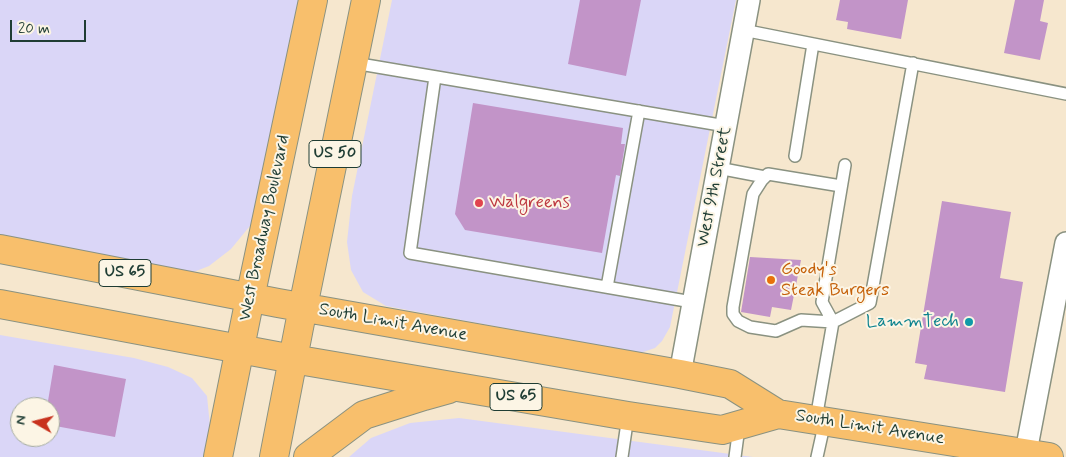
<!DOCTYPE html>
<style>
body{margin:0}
#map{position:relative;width:1066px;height:457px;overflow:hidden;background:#f6e7ce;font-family:Mynerve,sans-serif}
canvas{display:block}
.north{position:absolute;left:10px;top:397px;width:50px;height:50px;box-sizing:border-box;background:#fcf5e5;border:1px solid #a4ab9e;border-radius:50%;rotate:278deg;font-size:14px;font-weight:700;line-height:20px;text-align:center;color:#1f3d34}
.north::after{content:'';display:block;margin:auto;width:18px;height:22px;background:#c8321e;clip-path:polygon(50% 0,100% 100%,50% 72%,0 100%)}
.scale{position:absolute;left:10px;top:20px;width:76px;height:22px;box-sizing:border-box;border:2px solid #1f3d34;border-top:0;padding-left:6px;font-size:15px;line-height:18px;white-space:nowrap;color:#1f3d34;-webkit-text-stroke:4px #fcf5e5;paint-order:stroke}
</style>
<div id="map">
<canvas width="1066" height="457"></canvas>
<div class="north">N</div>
<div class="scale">20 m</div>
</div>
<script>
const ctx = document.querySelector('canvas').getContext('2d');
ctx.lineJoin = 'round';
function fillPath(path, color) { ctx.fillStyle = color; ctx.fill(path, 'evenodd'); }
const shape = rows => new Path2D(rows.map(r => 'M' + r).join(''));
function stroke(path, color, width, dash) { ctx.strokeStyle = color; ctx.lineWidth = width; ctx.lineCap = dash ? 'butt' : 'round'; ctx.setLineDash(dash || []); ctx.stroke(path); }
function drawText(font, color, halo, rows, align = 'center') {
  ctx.font = font + ' Mynerve,sans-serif'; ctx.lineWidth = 4; ctx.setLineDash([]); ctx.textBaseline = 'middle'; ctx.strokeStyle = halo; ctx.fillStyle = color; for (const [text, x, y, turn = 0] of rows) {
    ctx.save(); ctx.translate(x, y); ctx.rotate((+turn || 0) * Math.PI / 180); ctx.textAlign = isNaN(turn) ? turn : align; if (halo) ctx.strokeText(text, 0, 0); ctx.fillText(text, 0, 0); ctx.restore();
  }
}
fillPath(shape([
 [0,0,298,0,254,221,231,249,209,266,191,273,0,244],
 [392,0,736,0,670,327,662,341,655,348,640,353,386,306,363,292,351,270,347,242,352,196],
 [0,335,134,358,168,367,192,378,207,396,210,426,204,457,0,457],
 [20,407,50,407,50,437,20,437],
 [459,418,753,457,349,457,371,438,410,423]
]), '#dad6f7');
fillPath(shape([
 [580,0,641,0,626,76,568,64],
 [840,0,908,0,901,39,847,29,848,22,836,20],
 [1015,0,1044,0,1040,21,1048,23,1040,60,1004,53],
 [473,103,623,128,621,144,625,144,620,176,616,175,602,253,465,230,455,214],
 [942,201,1011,212,1000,278,1023,282,1005,392,924,379,927,365,915,363],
 [750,257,801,260,791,310,772,307,770,317,741,312],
 [54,365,126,379,115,437,50,425,50,407,47,407]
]), '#c294c8');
const service = shape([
 [743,30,1066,94],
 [354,63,726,126],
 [435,77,410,253,692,302],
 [795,156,813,44],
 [718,168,765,177],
 [841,186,768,174,762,180,753,194,733,307,733,314,738,321,750,327,776,331,801,320,833,322,870,303,913,63],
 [607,287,639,111],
 [816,419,833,322,822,302,845,165],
 [622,457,628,416],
 [735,457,739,427],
 [817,457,825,421]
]);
const minor = shape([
 [680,374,749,0],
 [1025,457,1066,243]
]);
const trunk = shape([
 [0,249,278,303,680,374,730,384,778,414,1049,457],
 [0,304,293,359,628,416,722,430,778,414],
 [218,457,250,298,313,0],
 [274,457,303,307,366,0],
 [308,457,364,415,424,396,449,389]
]);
stroke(service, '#8a9281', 14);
stroke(minor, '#8a9281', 24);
stroke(trunk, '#8a9281', 30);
stroke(service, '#fff', 11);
stroke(minor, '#fff', 21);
stroke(trunk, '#f8bf6c', 28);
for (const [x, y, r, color] of [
 [479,203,5,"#e0444e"],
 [771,280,5,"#e8710a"],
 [969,322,5,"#0f9aa8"]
]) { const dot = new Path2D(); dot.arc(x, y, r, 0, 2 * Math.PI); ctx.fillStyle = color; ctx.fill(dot); stroke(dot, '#fcf5e5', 2); }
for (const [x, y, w] of [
 [335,154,52],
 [125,273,52],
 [516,397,52]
]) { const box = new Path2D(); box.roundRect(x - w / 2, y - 13.5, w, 27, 4); ctx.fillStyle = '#fcf5e5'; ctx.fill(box); stroke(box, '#1f3d34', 1); }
drawText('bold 16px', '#1f3d34', null, [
 ["US 50",335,154],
 ["US 65",125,273],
 ["US 65",516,397]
]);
drawText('18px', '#1f3d34', '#fcf5e5', [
 ["West 9th Street",715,187,-79],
 ["West Broadway Boulevard",265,228,-78],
 ["South Limit Avenue",393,323,10],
 ["South Limit Avenue",870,428,9]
]);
drawText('18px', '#be3a42', '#fcf5e5', [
 ["Walgreens",489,203]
], 'left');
drawText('18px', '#c56008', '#fcf5e5', [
 ["Goody's",781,270],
 ["Steak Burgers",781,291]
], 'left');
drawText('18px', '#0d838f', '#fcf5e5', [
 ["LammTech",959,322]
], 'right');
</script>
